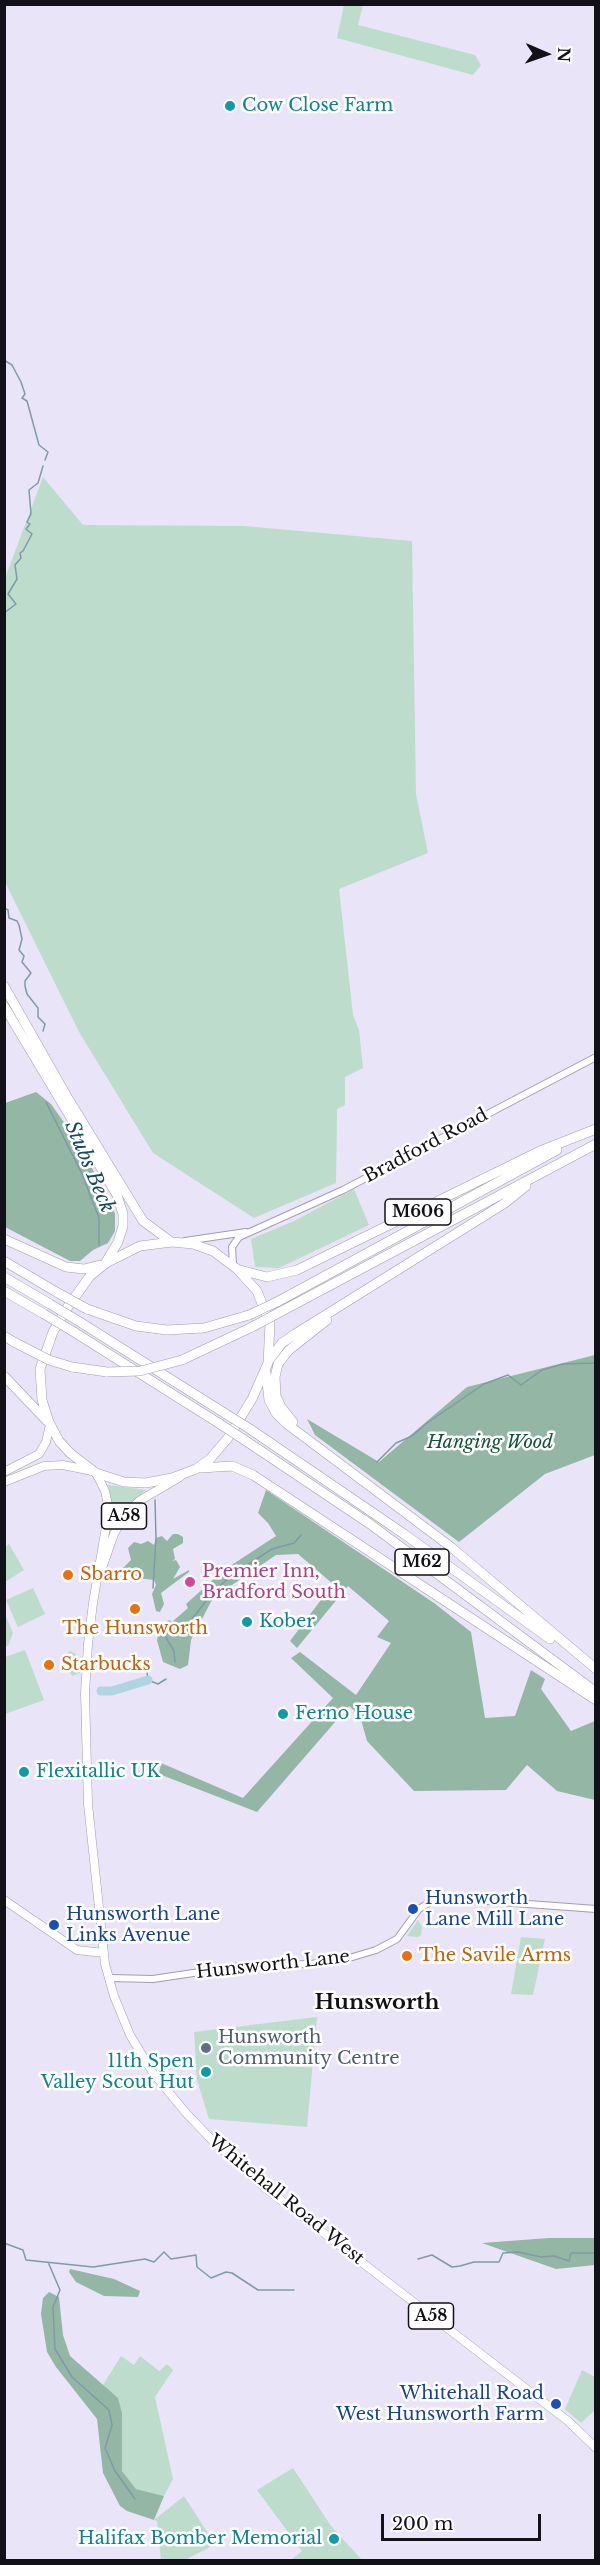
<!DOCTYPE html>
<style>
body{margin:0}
#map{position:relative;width:600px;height:2565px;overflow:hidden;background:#eae4f9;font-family:"Libre Baskerville",serif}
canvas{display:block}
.frame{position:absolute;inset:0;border:6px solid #131118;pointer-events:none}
.north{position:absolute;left:516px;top:24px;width:60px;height:60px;-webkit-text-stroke:4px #fff;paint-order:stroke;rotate:92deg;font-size:16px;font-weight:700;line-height:24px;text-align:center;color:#131118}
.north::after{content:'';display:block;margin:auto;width:21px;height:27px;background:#131118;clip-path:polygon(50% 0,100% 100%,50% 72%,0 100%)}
.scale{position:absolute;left:381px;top:2514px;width:160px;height:27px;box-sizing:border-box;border:3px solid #131118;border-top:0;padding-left:8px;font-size:18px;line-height:21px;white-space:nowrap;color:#131118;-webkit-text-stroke:4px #fff;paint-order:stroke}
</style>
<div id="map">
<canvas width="600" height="2565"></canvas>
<div class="frame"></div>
<div class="north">N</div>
<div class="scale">200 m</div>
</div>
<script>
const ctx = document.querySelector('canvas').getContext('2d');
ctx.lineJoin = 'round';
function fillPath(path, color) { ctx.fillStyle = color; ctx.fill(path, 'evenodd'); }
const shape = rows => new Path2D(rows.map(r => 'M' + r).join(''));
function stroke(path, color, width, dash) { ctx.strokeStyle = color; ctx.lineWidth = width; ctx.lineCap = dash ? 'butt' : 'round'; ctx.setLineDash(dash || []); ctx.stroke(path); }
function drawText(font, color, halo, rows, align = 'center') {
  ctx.font = font + ' "Libre Baskerville",serif'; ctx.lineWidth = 5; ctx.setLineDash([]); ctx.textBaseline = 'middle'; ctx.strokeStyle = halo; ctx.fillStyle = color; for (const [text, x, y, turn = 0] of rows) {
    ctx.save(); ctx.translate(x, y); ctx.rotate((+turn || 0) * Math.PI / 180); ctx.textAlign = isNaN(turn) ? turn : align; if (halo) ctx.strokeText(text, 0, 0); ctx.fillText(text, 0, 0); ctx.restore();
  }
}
fillPath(shape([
 [344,5,363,5,358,25,475,55,481,65,473,75,337,38],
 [43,477,83,525,244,526,412,541,416,794,428,853,339,889,353,1015,359,1030,363,1068,345,1077,345,1105,337,1109,336,1183,254,1218,153,1153,79,1032,5,882,5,578],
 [354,1189,369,1225,279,1268,255,1267,251,1239,294,1221],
 [108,1485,146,1490,120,1513,112,1525,113,1506],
 [9,1544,24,1570,5,1582,5,1547],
 [33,1588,45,1614,18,1627,6,1600],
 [5,1614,13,1633,8,1646,5,1647],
 [25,1650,44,1700,5,1714,5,1657],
 [70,1651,76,1654,81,1665,80,1673,72,1676,70,1672,73,1670,67,1654],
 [418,1920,422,1927,421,1935,418,1937,407,1936],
 [521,1937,545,1939,533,1995,511,1994],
 [317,2017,307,2127,209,2119,197,2080,194,2032],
 [121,2356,134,2365,140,2356,159,2371,167,2364,173,2370,155,2397,173,2479,164,2496,136,2489,122,2471,122,2413,103,2385],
 [582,2370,595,2377,596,2409,581,2423,565,2409],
 [293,2468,331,2526,362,2560,291,2560,302,2551,257,2490],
 [184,2496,211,2538,206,2541,210,2547,185,2560,161,2560,157,2521,154,2520]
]), '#bddccb');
fillPath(shape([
 [36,1092,51,1104,75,1138,107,1195,115,1214,115,1231,108,1243,93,1250,80,1261,70,1261,5,1227,5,1103],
 [595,1355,595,1455,545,1474,459,1542,315,1435,307,1419,379,1462,467,1387],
 [266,1490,434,1603,471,1632,485,1718,515,1716,531,1670,545,1679,541,1689,571,1731,595,1721,595,1800,557,1791,527,1765,506,1790,414,1791,367,1741,360,1716,349,1706,257,1812,159,1774,161,1763,243,1798,333,1698,291,1658,300,1652,356,1695,391,1643,377,1637,389,1621,348,1586,297,1648,290,1641,333,1584,298,1554,276,1555,213,1598,191,1640,188,1665,180,1669,163,1662,157,1640,160,1626,169,1620,172,1622,188,1608,186,1604,224,1570,276,1536,268,1523,258,1513],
 [173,1534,178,1534,183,1537,183,1543,173,1549,175,1559,172,1561,176,1560,180,1567,173,1579,189,1570,189,1572,161,1593,164,1604,160,1612,156,1611,154,1602,152,1594,156,1585,154,1580,137,1578,123,1568,131,1560,128,1548,134,1542,141,1544,148,1541,154,1545,156,1538,162,1536,167,1541],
 [549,2238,595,2238,595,2265,556,2269,482,2243],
 [70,2269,114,2279,140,2291,138,2297,104,2296,76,2282,69,2272],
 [49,2292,59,2297,63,2335,70,2356,118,2398,122,2413,122,2471,136,2489,164,2496,154,2520,127,2511,120,2506,103,2473,97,2419,56,2367,47,2352,41,2314,43,2298]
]), '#94b6a4');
stroke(shape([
 [4,360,12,365,21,382,25,394,22,398,27,401,39,445,48,452,45,460],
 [4,613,16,604,8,594,17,579,15,565,21,558,20,553,23,551,32,534,26,529,30,524,27,522,31,514,29,490,38,483,43,466],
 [4,908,8,910,9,918,17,921,19,925,22,939,19,950,24,956,22,962,31,973,25,981,25,986,27,994,38,1008,38,1017,45,1024,43,1031],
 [46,1102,82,1174,99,1218,99,1245],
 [377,1462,396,1443,412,1436,427,1423,484,1384,508,1375,521,1385,542,1370,563,1364,596,1363],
 [153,1588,156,1538,155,1500],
 [175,1662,174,1651,165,1636,168,1630,186,1627,212,1593,233,1574,272,1549,294,1543,301,1535],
 [147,1672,148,1680,158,1684,166,1679],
 [4,2243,23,2250,26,2260,93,2267,145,2259,154,2262,164,2252,171,2259,196,2255,197,2267,211,2278,226,2272,232,2273,258,2290,294,2290],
 [418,2259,432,2255,452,2267,460,2266,474,2262,499,2262,503,2253,518,2252,541,2257,554,2256,569,2261,571,2253,596,2253],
 [48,2262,60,2290,53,2307,55,2349,72,2377,109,2410,112,2425,105,2448,115,2471,135,2499]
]), '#809aa6', 1.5);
stroke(shape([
 [101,1691,112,1691,148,1680]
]), '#afd5e3', 9);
const minor = shape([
 [185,1241,246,1232],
 [233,1265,232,1247,239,1237,343,1190,596,1057],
 [109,1978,153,1979,247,1965,311,1964,346,1959,376,1950,397,1939,419,1909,432,1901,460,1899,596,1909]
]);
const major = shape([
 [4,1472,39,1454,46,1442,50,1424],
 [96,1473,105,1491,109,1509,93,1603,88,1644,85,1693,88,1804,105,1964,114,1996,130,2035,153,2073,186,2113,211,2139,264,2187,568,2421,596,2448],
 [4,1482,44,1466,63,1465,92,1471],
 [101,1571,114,1534,124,1516,139,1501,180,1477],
 [4,1900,77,1950,104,1953]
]);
const highway = shape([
 [4,986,66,1095,143,1221,170,1241],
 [4,1006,117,1195,123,1214,123,1226,118,1242,106,1262],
 [4,1239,66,1267,84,1269,100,1265],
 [172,1242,193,1244,213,1251,237,1269,257,1291,270,1324,268,1363,252,1399,228,1438,210,1459,196,1469,172,1478,146,1483,124,1482,96,1473,70,1453,59,1441,49,1422,42,1400,40,1369,53,1332,67,1308,90,1276,106,1263,140,1246,172,1242],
 [4,1261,58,1293],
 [240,1270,267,1277,297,1270,540,1151,596,1129],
 [4,1277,50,1304],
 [4,1291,44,1314],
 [277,1302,557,1150],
 [87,1309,136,1326,167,1330,204,1328,249,1315],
 [280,1312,596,1144],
 [80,1322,226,1414],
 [74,1332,220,1424],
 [4,1336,14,1342],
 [270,1359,282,1343,295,1334,505,1203,526,1186],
 [182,1360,252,1327],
 [72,1367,107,1372],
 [266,1373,269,1400,276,1413,287,1424,451,1547,596,1669],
 [4,1376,47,1421],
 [293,1422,281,1407,276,1396,275,1377,278,1364,289,1350,327,1320],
 [250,1429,404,1534,550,1639],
 [243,1439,370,1524,596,1692],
 [201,1468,232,1466,253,1475,596,1700]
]);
stroke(minor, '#a29cb0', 8);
stroke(major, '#a29cb0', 9);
stroke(highway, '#a29cb0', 10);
stroke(minor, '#fff', 6);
stroke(major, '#fff', 8);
stroke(highway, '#fff', 9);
const highwayBridge = shape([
 [58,1293,87,1309],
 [50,1304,80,1322],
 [44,1314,74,1332],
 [249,1315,277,1302],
 [252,1327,280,1312],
 [14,1342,49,1360,72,1367],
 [107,1372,140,1371,182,1360],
 [226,1414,250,1429],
 [220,1424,243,1439]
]);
stroke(highwayBridge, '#a29cb0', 10, []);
stroke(highwayBridge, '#fff', 9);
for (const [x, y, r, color] of [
 [230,106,6,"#0f9aa8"],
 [68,1575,6,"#e8710a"],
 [190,1582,6,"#d1479c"],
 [135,1609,6,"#e8710a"],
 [247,1622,6,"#0f9aa8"],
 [49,1665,6,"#e8710a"],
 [283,1714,6,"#0f9aa8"],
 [24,1772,6,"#0f9aa8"],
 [413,1909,6,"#1a4fb4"],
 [54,1925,6,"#1a4fb4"],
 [407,1956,6,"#e8710a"],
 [206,2048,6,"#5c6f8a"],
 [206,2072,6,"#0f9aa8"],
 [556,2404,6,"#1a4fb4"],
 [334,2539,6,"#0f9aa8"]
]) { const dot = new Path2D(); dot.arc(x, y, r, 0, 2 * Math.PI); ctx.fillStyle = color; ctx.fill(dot); stroke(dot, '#fff', 2); }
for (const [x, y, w] of [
 [418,1212,66],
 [124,1516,45],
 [422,1562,54],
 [431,2316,45]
]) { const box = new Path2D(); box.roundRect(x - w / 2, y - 13, w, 26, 4.5); ctx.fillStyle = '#fff'; ctx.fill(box); stroke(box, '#131118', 1.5); }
drawText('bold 16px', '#131118', null, [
 ["M606",418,1212],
 ["A58",124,1516],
 ["M62",422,1562],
 ["A58",431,2316]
]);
drawText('18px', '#0d838f', '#fff', [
 ["Cow Close Farm",242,106],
 ["Kober",259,1622],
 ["Ferno House",295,1714],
 ["Flexitallic UK",36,1772],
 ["11th Spen",194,2062,"right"],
 ["Valley Scout Hut",194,2083,"right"],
 ["Halifax Bomber Memorial",322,2539,"right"]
], 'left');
drawText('18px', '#131118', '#fff', [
 ["Bradford Road",426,1146,-28],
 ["Hunsworth Lane",273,1965,-6],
 ["Whitehall Road West",286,2200,39]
]);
drawText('italic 18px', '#16533a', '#fff', [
 ["Hanging Wood",490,1443]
]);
drawText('18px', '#b23c85', '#fff', [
 ["Premier Inn,",202,1572],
 ["Bradford South",202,1593]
], 'left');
drawText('18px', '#c56008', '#fff', [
 ["Sbarro",80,1575],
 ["The Hunsworth",135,1629,"center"],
 ["Starbucks",61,1665],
 ["The Savile Arms",419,1956]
], 'left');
drawText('18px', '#164399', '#fff', [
 ["Hunsworth",425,1899],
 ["Lane Mill Lane",425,1920],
 ["Hunsworth Lane",66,1915],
 ["Links Avenue",66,1936],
 ["Whitehall Road",544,2394,"right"],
 ["West Hunsworth Farm",544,2415,"right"]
], 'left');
drawText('18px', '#4e5e75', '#fff', [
 ["Hunsworth",218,2038],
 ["Community Centre",218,2059]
], 'left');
drawText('italic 20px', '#174a5a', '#fff', [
 ["Stubs Beck",89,1167,67]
]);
drawText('bold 21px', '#131118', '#fff', [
 ["Hunsworth",377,2003]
]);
</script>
